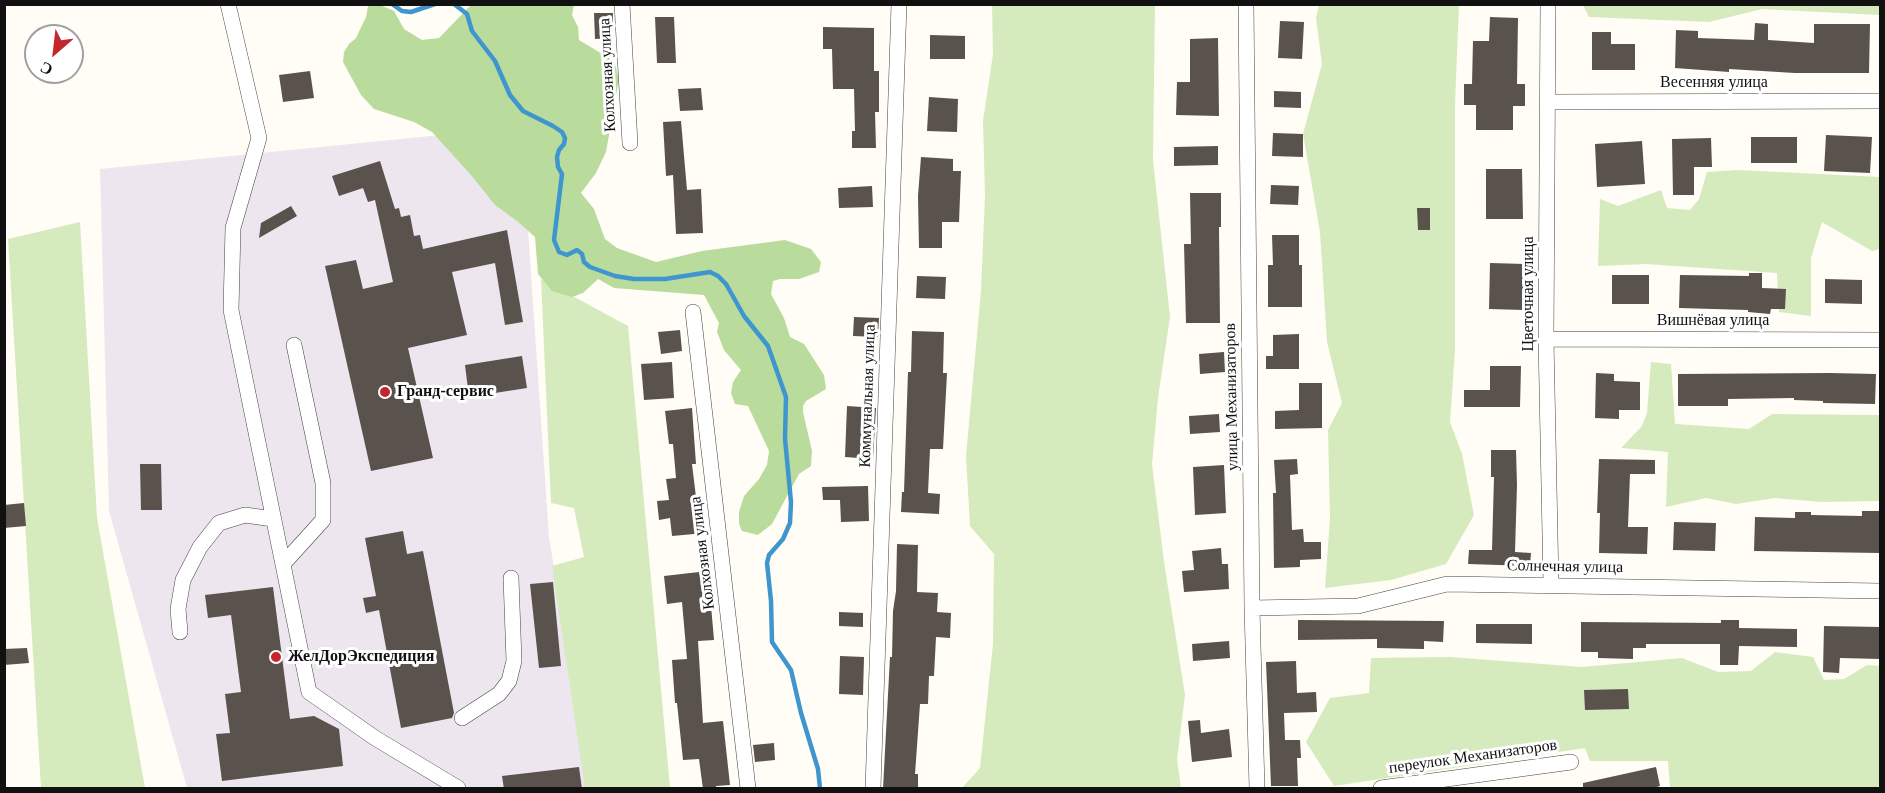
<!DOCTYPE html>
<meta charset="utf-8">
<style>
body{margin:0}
#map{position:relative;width:1885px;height:793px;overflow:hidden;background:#fffdf5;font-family:"Times New Roman",serif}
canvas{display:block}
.frame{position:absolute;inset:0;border:6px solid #111;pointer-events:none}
.north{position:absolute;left:24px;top:24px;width:60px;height:60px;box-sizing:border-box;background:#fff;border:2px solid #a0a0a0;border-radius:50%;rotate:208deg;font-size:16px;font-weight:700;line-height:24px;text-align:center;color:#111}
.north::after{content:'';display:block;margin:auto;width:21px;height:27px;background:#c4262e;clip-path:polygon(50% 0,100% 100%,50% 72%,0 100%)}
</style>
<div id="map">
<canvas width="1885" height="793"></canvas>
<div class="frame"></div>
<div class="north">С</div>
</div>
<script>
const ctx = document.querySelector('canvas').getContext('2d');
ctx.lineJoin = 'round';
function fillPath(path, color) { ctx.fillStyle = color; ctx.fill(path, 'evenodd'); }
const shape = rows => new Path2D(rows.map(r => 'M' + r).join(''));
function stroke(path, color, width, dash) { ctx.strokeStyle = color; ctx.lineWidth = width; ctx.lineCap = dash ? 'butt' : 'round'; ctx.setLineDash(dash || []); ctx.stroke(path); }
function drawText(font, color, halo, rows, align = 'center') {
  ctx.font = font + ' "Times New Roman",serif'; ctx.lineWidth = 6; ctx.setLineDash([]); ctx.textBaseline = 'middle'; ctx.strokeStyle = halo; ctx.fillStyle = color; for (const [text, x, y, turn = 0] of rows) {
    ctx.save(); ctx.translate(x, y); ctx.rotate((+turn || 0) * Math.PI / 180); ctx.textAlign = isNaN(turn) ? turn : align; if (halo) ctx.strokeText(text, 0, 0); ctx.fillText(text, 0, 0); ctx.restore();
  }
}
fillPath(shape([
 [521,127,549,537,589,788,187,788,109,511,100,169]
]), '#eee6ef');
fillPath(shape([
 [1880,4,1880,15,1762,9,1709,22,1589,17,1583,5],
 [992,5,1155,5,1153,160,1170,317,1158,398,1152,464,1164,562,1185,695,1177,759,1181,788,962,788,980,768,993,644,994,554,970,526,966,456,981,291,985,195,983,121,993,54],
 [1319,5,1459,5,1455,104,1455,350,1450,422,1462,454,1474,515,1446,564,1391,580,1325,588,1330,519,1328,430,1342,403,1327,342,1320,232,1303,134,1322,64,1316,18],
 [1737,170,1880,177,1880,249,1872,251,1822,222,1811,258,1811,316,1779,312,1777,273,1646,264,1598,266,1600,199,1618,206,1661,190,1667,208,1690,210,1699,199,1707,172],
 [80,222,97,518,145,788,41,788,8,239],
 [541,279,628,326,670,788,585,788,552,566,584,557,574,508,551,503],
 [1651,362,1671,364,1675,424,1749,429,1772,414,1880,415,1880,501,1821,502,1775,498,1736,504,1706,498,1666,507,1668,452,1621,448,1642,426,1647,413],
 [1775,652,1813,657,1824,680,1844,679,1867,665,1880,666,1880,788,1670,788,1668,761,1590,761,1585,748,1334,786,1306,742,1330,698,1369,693,1371,658,1450,657,1582,667,1682,658,1718,672,1751,671]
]), '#d5ebbd');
fillPath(shape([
 [380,5,394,11,404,29,422,40,439,38,471,5,574,5,572,15,578,27,579,40,614,61,619,79,606,152,596,173,581,193,594,209,605,239,617,248,656,262,702,251,785,240,811,249,821,262,819,272,799,279,780,279,773,281,771,294,784,318,790,337,804,344,824,375,826,389,806,401,803,406,803,412,812,451,811,466,799,474,772,524,758,535,742,531,739,524,739,512,744,496,759,479,767,465,769,451,748,406,735,404,731,393,733,382,741,370,724,350,717,332,719,323,704,295,614,288,598,279,583,293,572,297,552,291,538,274,535,237,517,221,495,205,471,175,432,132,414,122,374,109,361,95,343,62,344,52,349,44,356,38,366,17,368,6]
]), '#b9dc9c');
stroke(shape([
 [392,4,402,11,411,12,435,4],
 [454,4,467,14,472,31,495,61,510,95,523,111,553,126,562,132,565,138,564,144,559,150,557,157,558,167,562,174,554,240,559,252,567,255,577,250,582,254,584,262,590,267,615,276,634,279,665,279,710,272,718,276,726,284,744,316,768,346,786,397,785,439,791,502,790,523,783,539,769,555,767,563,771,601,772,642,791,670,801,713,818,769,820,788]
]), '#3f96cf', 4.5);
fillPath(shape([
 [594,13,613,13,612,38,595,39],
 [655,17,674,17,676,63,657,63],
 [1490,17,1518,18,1517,84,1525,84,1525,106,1513,106,1513,130,1476,130,1476,105,1464,105,1464,84,1472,84,1473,41,1489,41],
 [1280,21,1304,22,1302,59,1278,58],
 [1755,23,1768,24,1768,40,1814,43,1814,24,1870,24,1869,73,1795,73,1729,69,1729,72,1675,68,1676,30,1698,31,1698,38,1754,40],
 [823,27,874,28,874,71,879,71,879,112,875,112,876,148,852,148,852,131,855,131,854,89,833,89,832,49,823,49],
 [1592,32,1611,32,1611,44,1635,44,1635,70,1592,70],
 [930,35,965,36,965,59,930,59],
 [1218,38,1219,116,1176,115,1177,82,1190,82,1190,39],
 [310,71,314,98,283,102,279,75],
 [701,88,703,110,680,111,678,89],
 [1274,91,1301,92,1301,108,1274,107],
 [929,97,958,99,957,132,927,131],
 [681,121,687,190,701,189,703,233,676,234,673,175,666,176,663,122],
 [1273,133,1303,134,1303,157,1272,156],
 [1826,135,1872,137,1870,173,1824,171],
 [1751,137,1797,137,1797,163,1751,163],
 [1711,138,1712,167,1694,167,1694,195,1673,195,1672,139],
 [1642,141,1645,184,1597,187,1595,144],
 [1218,146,1218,165,1174,166,1174,147],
 [921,157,953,159,953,171,961,171,959,222,942,222,942,248,919,248,918,196],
 [380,161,395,209,399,208,401,217,410,215,414,236,420,235,423,249,507,230,523,322,505,325,495,263,452,272,467,335,408,348,433,458,371,471,325,266,356,260,363,289,393,282,375,200,368,202,363,188,339,196,332,176],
 [1486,169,1522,169,1523,219,1486,219],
 [1271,185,1299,186,1298,205,1270,204],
 [872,186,873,207,839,208,838,188],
 [1190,193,1221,193,1221,227,1219,227,1220,323,1186,323,1184,244,1191,244],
 [291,206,297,216,259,238,261,223],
 [1417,208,1430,208,1430,230,1418,230],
 [1272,235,1299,235,1299,265,1302,265,1302,307,1268,307,1268,265,1273,265],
 [1490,263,1525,264,1524,310,1489,309],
 [1749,273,1762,273,1762,288,1786,289,1785,309,1771,309,1770,314,1748,312,1748,310,1679,308,1680,275,1749,276],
 [1612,275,1649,275,1649,304,1612,304],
 [917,276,946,277,945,299,916,298],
 [1825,279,1862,280,1862,304,1825,303],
 [854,317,879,318,878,337,853,336],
 [680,330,682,351,661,354,658,332],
 [912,331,944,332,943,373,947,373,943,449,930,449,928,493,940,494,939,514,901,512,902,492,904,492,908,372,911,372],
 [1299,334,1299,369,1266,369,1266,356,1273,356,1273,335],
 [1224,352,1225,372,1200,374,1199,354],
 [522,356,527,388,469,397,465,365],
 [672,362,674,398,644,400,641,364],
 [1490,366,1521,366,1520,407,1464,407,1464,390,1490,390],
 [1596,373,1614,374,1614,381,1640,382,1640,410,1619,410,1619,419,1595,418],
 [1830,373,1876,374,1875,404,1823,403,1823,401,1794,400,1794,398,1728,399,1728,406,1678,406,1678,374],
 [1299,383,1322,383,1322,428,1275,429,1275,411,1299,410],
 [847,406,876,408,873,459,845,457],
 [692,408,696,464,692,464,696,497,701,496,705,533,672,536,670,518,659,520,657,501,669,500,666,479,676,478,673,444,669,444,665,411],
 [1219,414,1220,432,1190,434,1189,416],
 [1491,450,1516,450,1517,485,1515,552,1531,553,1530,566,1468,564,1469,550,1492,550,1494,477,1491,477],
 [1297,459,1298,474,1290,475,1292,530,1303,529,1304,542,1321,542,1321,559,1300,560,1300,567,1274,568,1273,493,1276,493,1274,460],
 [1599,459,1655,460,1655,474,1630,474,1628,527,1648,527,1647,554,1599,553,1600,513,1597,513],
 [140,464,161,464,162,510,141,510],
 [1224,465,1226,513,1195,515,1193,467],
 [868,486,869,521,841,522,840,500,823,500,822,487],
 [24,503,26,526,4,528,4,505],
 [1862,511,1880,511,1879,553,1754,551,1755,517,1795,518,1795,512,1811,512,1811,515,1862,516],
 [1674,522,1716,523,1715,551,1673,550],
 [403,531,407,554,423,551,454,713,452,718,401,728,379,610,366,613,363,598,376,596,365,538],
 [897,544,918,545,917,592,938,593,937,612,951,613,950,638,936,637,934,676,929,676,928,704,920,704,915,774,918,774,918,789,883,789,890,657,892,657,893,611,896,591],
 [1221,548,1222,564,1228,564,1229,589,1184,592,1182,571,1194,570,1192,551],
 [708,571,714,640,698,641,703,723,723,721,730,785,716,786,716,789,703,789,699,759,683,760,677,703,675,703,672,660,687,659,682,602,667,604,664,576],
 [553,582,561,666,539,668,530,584],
 [273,587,290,719,314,716,339,729,343,766,222,781,216,734,230,733,225,694,241,692,231,615,208,618,205,595],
 [839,612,863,613,863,627,839,626],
 [1298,620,1444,621,1443,642,1424,641,1424,649,1377,648,1377,639,1298,640],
 [1721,620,1739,620,1739,628,1797,629,1797,647,1739,646,1738,665,1720,665,1720,644,1646,644,1646,648,1633,648,1633,659,1598,658,1598,652,1581,652,1581,622,1721,623],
 [1476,624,1532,624,1532,644,1476,643],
 [1824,626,1881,627,1881,659,1840,658,1839,673,1823,672],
 [1229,641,1230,658,1193,661,1192,644],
 [27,648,29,663,4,665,4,649],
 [840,656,864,657,863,695,839,694],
 [1296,661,1297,693,1316,692,1317,712,1284,713,1285,740,1300,740,1301,758,1297,758,1298,786,1271,786,1266,662],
 [1628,689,1629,709,1585,710,1584,690],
 [1200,720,1201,733,1229,729,1232,757,1192,762,1188,721],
 [774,743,775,760,755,762,753,745],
 [579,767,582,789,504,789,502,776],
 [1656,767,1660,786,1650,789,1583,789,1583,783]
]), '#5a524d');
const minor = shape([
 [228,4,259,138,233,228,231,310,309,692,375,738,458,788],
 [622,4,630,143],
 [1246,4,1252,608,1257,788],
 [1548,4,1546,339,1551,584],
 [1549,102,1880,101],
 [693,312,748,788],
 [1546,339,1880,340],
 [283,564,323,520,323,483,294,345],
 [1252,608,1358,606,1447,584,1880,591],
 [180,632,178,609,183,580,200,547,219,523,245,515,273,519],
 [462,718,499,694,509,681,514,661,511,578],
 [873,788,899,4],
 [1381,788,1571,762]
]);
stroke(minor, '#444', 16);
stroke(minor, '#fff', 15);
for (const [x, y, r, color] of [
 [385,392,6,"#c4262e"],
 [276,657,6,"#c4262e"]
]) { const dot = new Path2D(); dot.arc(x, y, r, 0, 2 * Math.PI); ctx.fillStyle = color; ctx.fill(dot); stroke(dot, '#fff', 2); }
drawText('16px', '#111', '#fff', [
 ["Колхозная улица",608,75,-93],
 ["Весенняя улица",1714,83],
 ["Цветочная улица",1529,294,-90],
 ["Вишнёвая улица",1713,321],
 ["Коммунальная улица",868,396,-88],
 ["улица Механизаторов",1232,397,-91],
 ["Колхозная улица",703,553,-97],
 ["Солнечная улица",1565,567,1],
 ["переулок Механизаторов",1473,757,-8]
]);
drawText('bold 16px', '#111', '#fff', [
 ["Гранд-сервис",397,392],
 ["ЖелДорЭкспедиция",288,657]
], 'left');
</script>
